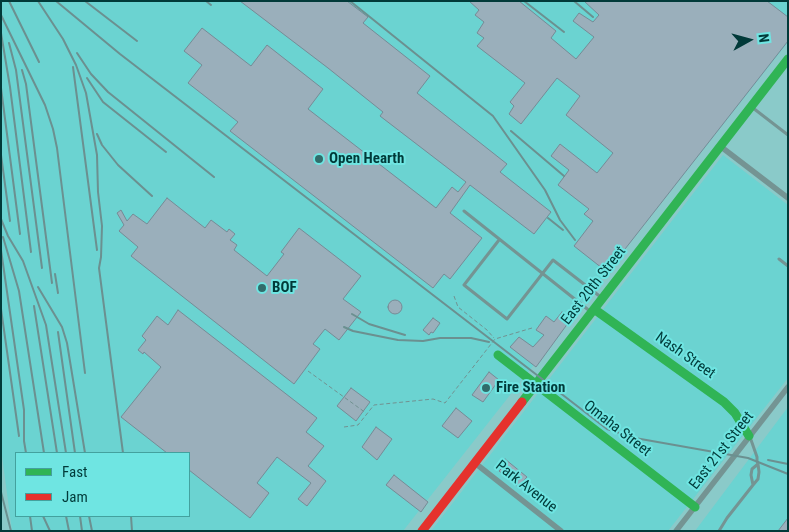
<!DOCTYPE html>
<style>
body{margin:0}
#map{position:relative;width:789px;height:532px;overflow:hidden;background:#8acac9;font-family:"Roboto Condensed",sans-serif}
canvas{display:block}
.frame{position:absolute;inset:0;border:2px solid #013a39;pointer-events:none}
.legend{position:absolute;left:15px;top:452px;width:175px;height:65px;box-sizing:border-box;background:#6fe5e2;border:1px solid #43a19e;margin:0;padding:6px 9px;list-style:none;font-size:15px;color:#013a39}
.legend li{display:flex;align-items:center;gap:10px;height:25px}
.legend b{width:25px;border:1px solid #43a19e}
.north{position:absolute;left:724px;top:15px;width:50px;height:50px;-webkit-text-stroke:4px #6fe5e2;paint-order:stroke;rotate:83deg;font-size:14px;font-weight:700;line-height:20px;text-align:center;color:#013a39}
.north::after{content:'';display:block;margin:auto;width:18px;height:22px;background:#013a39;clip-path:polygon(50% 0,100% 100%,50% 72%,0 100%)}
</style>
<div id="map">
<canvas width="789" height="532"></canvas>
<div class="frame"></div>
<ul class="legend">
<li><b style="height:6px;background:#30b455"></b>Fast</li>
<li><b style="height:6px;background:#e5322d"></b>Jam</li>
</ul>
<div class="north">N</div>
</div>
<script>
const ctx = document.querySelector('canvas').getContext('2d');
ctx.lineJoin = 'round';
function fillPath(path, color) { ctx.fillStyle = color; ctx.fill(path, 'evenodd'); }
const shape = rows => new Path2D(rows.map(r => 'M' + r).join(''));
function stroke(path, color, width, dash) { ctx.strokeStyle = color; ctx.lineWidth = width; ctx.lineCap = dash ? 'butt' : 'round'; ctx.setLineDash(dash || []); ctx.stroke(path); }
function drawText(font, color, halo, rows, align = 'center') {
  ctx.font = font + ' "Roboto Condensed",sans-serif'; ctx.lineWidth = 4; ctx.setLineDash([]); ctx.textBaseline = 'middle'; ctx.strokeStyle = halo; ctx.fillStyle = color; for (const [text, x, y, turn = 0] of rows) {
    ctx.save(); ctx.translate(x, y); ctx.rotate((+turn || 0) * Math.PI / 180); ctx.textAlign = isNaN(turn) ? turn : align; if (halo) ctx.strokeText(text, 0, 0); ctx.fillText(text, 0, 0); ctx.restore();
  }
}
fillPath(shape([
 [1,1,788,1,788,42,403,531,12,531,1,448],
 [16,453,189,453,189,516,16,516],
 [723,155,788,205,788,378,668,531,431,531],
 [788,407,788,531,695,531]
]), '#6bd3d1');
const building = shape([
 [240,1,347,1,368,17,363,23,430,76,417,93,507,164,500,172,551,212,534,234,470,185,450,213,482,238,450,279,444,274,433,288,230,131,238,122,188,83,202,65,184,51,202,28,251,66,267,45,323,89,308,109,436,208,452,187,458,192,466,182,380,116,383,112,328,68,240,1],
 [469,1,519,1,556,31,551,38,576,59,594,37,573,21,579,13,593,22,599,15,584,1,767,1,788,17,788,41,607,272,574,246,593,221,584,214,589,209,558,185,569,170,551,156,560,144,597,173,613,153,566,115,580,96,557,78,521,124,509,114,514,106,510,102,525,83,477,46,484,38,477,33,484,22,475,15,479,10,469,1],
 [167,198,205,228,211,220,227,232,229,229,235,234,230,240,237,245,234,250,267,276,284,254,281,252,299,228,361,276,343,299,361,312,339,340,325,329,313,344,320,349,294,384,131,256,138,247,119,231,124,225,117,213,121,210,127,221,133,214,147,224,167,198],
 '388 307a7 7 0 1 1 14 0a7 7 0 1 1-14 0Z',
 [178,310,317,418,306,432,324,446,308,466,326,481,307,506,298,499,311,483,277,457,257,483,269,493,250,518,189,470,189,453,167,453,121,417,161,367,144,352,143,354,138,350,146,340,142,336,157,316,168,325,178,310],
 [562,312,571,319,536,367,510,347,519,337,533,347,544,335,536,330,546,316,554,322,562,312],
 [433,318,440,323,433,333,431,332,429,335,423,330,433,318],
 [489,372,499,380,483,402,472,395,489,372],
 [351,388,370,402,356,421,337,406,351,388],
 [456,408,472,421,458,438,442,426,456,408],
 [376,427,392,439,377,460,362,447,376,427],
 [505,459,527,477,518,487,499,471,502,468,500,466,505,459],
 [394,475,428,502,421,512,386,485,394,475],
 [788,518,788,531,778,531,788,518]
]);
fillPath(building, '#9aafbb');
stroke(building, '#768b96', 1);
stroke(shape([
 [454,296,458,307,487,330,494,338],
 [308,371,366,413],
 [344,427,358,425,374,405,433,399,445,403,495,339,532,328]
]), '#719291', 1, [4, 2.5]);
stroke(shape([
 [753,108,788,135],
 [464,211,591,312],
 [499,240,464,285,507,319,553,260,602,298],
 [779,259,788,266],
 [750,437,757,457,757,461,758,464,759,472,758,479,753,485,751,475,752,469,758,464],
 [719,531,727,518,753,485]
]), '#749493', 3);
stroke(shape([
 [720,146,788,198],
 [475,463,561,531],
 [676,531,788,387]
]), '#749493', 5.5);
stroke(shape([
 [594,309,724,402,735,413,749,436],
 [498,355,695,507],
 [522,402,788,59]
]), '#30b455', 9);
stroke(shape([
 [422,531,522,402]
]), '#e5322d', 9);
stroke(shape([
 [9,1,39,62],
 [38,1,63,39,76,65,86,93,97,155,98,192,102,226,101,257,99,268,123,453],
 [56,1,120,54,607,429,635,438,748,458,788,474],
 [85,1,137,41],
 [206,1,211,5],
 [350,1,493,116,545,190,560,220,575,240],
 [524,1,564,32],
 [574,1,593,17],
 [1,15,45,105,53,129,57,148,85,373],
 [1,33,10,87,31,252],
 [9,43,16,70,42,268],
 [77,53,91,74,108,92,214,177],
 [73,67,97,250],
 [22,70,26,84,52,283],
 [87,78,103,102,166,152],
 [1,88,20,234],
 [511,131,564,176],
 [97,134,102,145,118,165,152,196],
 [1,155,10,221],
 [548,218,563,230],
 [1,219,8,236,23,261,46,325,66,453],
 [3,237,19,291,44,453],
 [1,250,24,410,24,441,26,453],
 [55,274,58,293],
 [38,287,62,327,67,343,85,453],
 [34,306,57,453],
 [1,309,19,436],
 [352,314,369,324,405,335],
 [344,327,353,331,398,340,423,341,440,338,471,338,489,342],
 [58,332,75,453],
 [768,460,788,464],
 [1,492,11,531],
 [30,516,32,531],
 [43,516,50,531],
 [66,516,69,531],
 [80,516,82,531],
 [89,516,92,531],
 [131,516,132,531]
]), '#6b9090', 2);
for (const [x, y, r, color] of [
 [319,159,5,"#316c6b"],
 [262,288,5,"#316c6b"],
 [486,388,5,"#316c6b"]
]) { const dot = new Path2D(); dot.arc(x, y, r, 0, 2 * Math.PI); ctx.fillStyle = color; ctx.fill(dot); stroke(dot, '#6fe5e2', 2); }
drawText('bold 15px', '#013a39', '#6fe5e2', [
 ["Open Hearth",329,159],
 ["BOF",272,288],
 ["Fire Station",496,388]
], 'left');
drawText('15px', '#013a39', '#6fe5e2', [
 ["East 20th Street",594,286,-52],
 ["Nash Street",685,356,35],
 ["Omaha Street",617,429,38],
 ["East 21st Street",722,451,-52],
 ["Park Avenue",526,487,38]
]);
</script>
